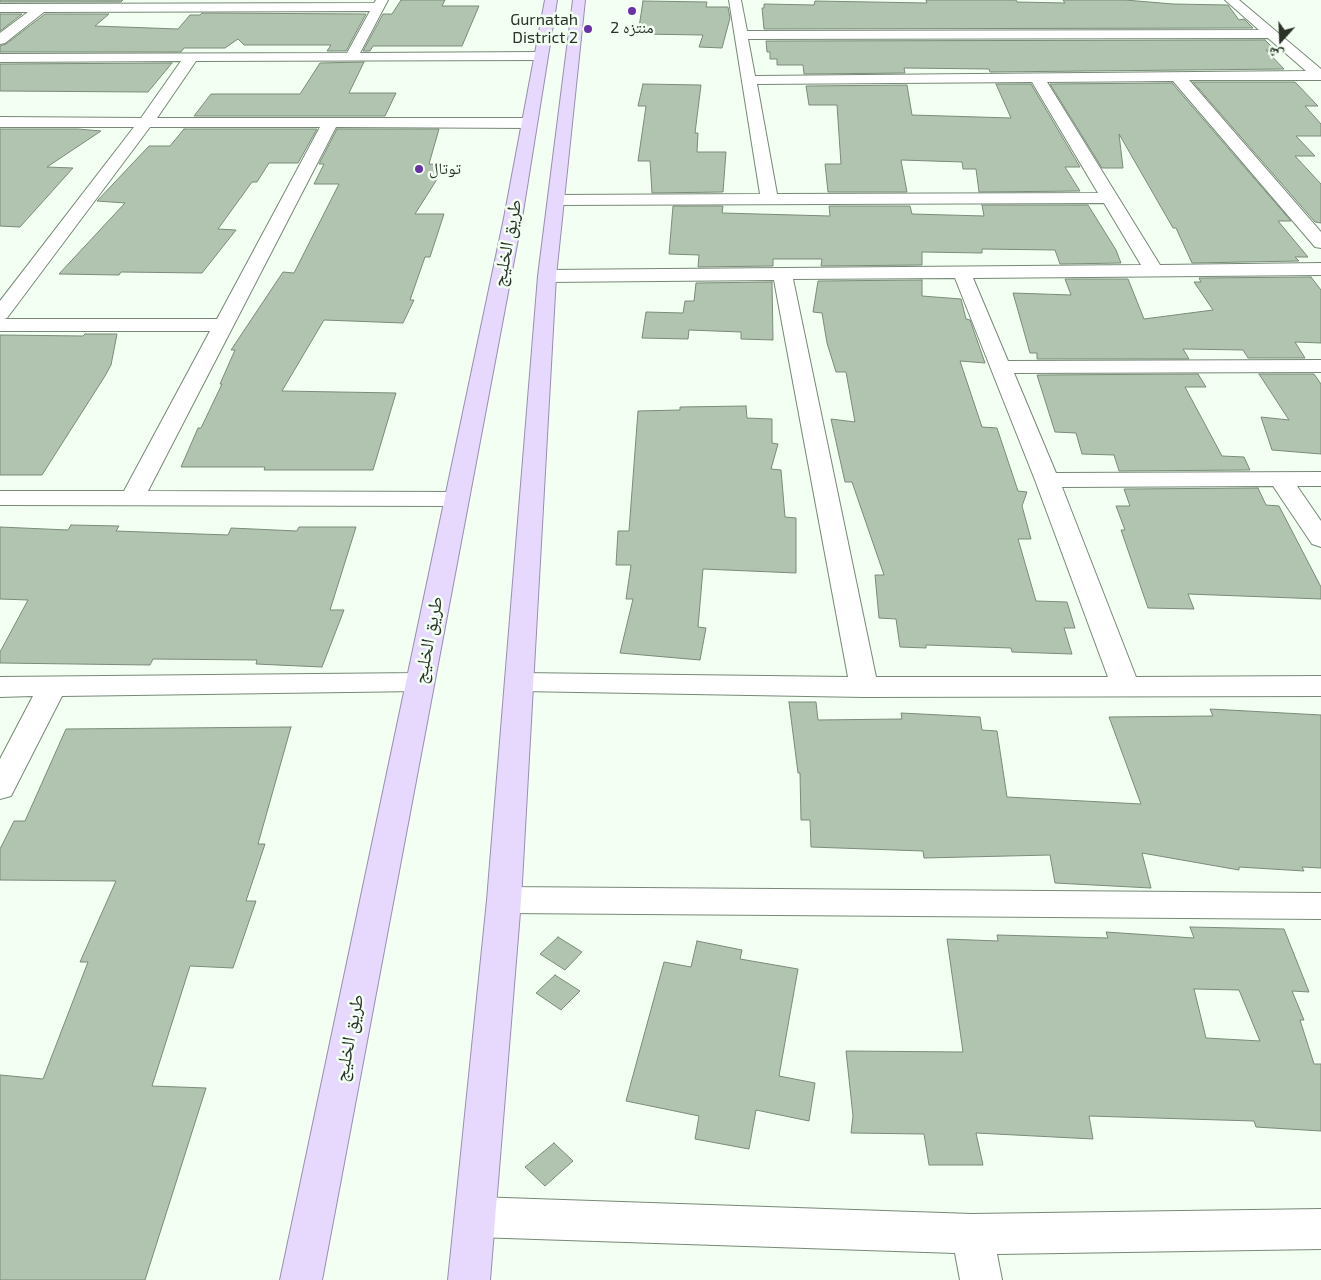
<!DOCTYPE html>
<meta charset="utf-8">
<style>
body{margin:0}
#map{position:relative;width:1321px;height:1280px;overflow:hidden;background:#f2fff2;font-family:"Exo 2","Noto Naskh Arabic",sans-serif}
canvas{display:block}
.north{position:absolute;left:1256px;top:15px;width:50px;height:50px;-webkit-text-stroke:4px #f2fff2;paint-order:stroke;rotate:200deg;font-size:14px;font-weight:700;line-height:20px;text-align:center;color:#293129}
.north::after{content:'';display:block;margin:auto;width:18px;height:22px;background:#293129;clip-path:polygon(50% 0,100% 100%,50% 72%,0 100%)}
</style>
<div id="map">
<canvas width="1321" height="1280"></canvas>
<div class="north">ش</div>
</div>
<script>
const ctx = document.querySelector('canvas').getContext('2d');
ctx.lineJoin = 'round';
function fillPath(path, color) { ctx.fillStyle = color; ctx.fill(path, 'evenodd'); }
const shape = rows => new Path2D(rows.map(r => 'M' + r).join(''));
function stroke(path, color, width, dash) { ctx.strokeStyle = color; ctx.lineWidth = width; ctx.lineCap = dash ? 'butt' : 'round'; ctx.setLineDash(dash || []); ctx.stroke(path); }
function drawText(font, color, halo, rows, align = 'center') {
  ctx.font = font + ' "Exo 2","Noto Naskh Arabic",sans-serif'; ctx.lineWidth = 5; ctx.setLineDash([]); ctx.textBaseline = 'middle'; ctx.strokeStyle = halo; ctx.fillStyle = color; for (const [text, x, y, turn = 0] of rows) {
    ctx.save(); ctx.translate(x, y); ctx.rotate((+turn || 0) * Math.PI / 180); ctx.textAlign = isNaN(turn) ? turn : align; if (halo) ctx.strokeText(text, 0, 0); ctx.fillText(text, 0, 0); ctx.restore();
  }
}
const building = shape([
 [0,0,123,0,121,2,0,2,0,0],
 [401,0,445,0,442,6,479,6,462,46,373,46,370,51,363,51,383,14,392,14,401,0],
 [926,0,1016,0,1017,2,1065,3,1063,0,1125,0,1173,4,1228,5,1239,20,1244,19,1253,28,764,29,762,8,764,8,764,4,814,5,815,1,927,3,926,0],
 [643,1,707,2,706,7,728,7,730,18,722,48,699,47,703,35,638,34,643,1],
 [202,13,366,14,346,51,327,51,331,45,244,45,238,39,225,48,184,48,181,52,0,52,0,46,6,44,45,14,109,14,95,26,178,29,190,15,200,15,202,13],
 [0,14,22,14,0,31,0,14],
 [1265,40,1276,51,1266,50,1284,69,990,72,989,69,904,68,905,73,804,74,803,65,777,65,777,59,770,59,770,52,767,52,766,41,1265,40],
 [364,62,349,93,396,93,385,116,194,116,211,94,300,94,320,63,364,62],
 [172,63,148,92,0,91,0,64,172,63],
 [1193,82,1295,82,1318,106,1305,106,1321,124,1321,136,1296,136,1315,156,1295,156,1321,184,1321,223,1315,222,1193,82],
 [1172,83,1291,221,1278,221,1308,257,1295,257,1299,261,1192,263,1176,228,1173,228,1119,134,1123,168,1102,168,1050,84,1172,83],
 [643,84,701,85,695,133,698,133,697,152,726,152,723,192,652,193,650,161,638,161,646,106,638,106,643,84],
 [996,84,1031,84,1080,167,1065,167,1080,191,979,192,976,169,963,169,962,162,901,160,907,192,828,192,825,164,841,164,837,105,809,105,806,86,907,85,912,115,1011,118,996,84],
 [0,129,78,129,101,131,47,167,73,168,20,227,0,226,0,129],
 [184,129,317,129,298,163,269,163,257,182,252,182,218,229,236,230,202,273,121,272,119,275,59,274,125,203,97,201,149,146,170,146,184,129],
 [337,129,439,129,429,164,446,165,415,214,444,214,430,257,425,257,410,300,414,300,403,323,324,320,282,391,396,393,373,470,264,470,265,467,181,467,198,428,201,428,222,384,220,384,235,350,231,350,283,272,294,273,339,184,314,184,324,164,319,164,337,129],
 [982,205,1088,205,1116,250,1121,263,1060,264,1055,250,982,249,982,253,922,252,922,265,821,266,822,259,773,259,773,266,698,267,699,255,669,254,673,206,723,206,722,213,830,216,829,206,910,206,912,214,984,216,982,205],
 [1311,277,1321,290,1321,343,1295,342,1305,358,1248,358,1243,350,1183,349,1189,359,1037,359,1037,353,1030,353,1013,293,1071,295,1065,279,1128,279,1144,319,1213,310,1194,282,1201,282,1199,278,1311,277],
 [922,280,922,296,961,299,966,319,970,320,985,363,960,361,982,427,997,428,1018,491,1027,492,1022,506,1031,539,1018,539,1036,601,1067,602,1075,628,1064,628,1072,654,1012,652,1011,648,926,645,926,648,900,647,896,619,879,618,875,575,884,575,852,482,845,482,831,419,855,422,846,372,836,372,827,343,822,313,813,312,818,281,922,280],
 [772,282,773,340,741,339,741,332,689,330,688,339,642,338,646,312,683,313,685,301,694,301,696,283,772,282],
 [85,334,117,334,111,365,105,376,42,475,0,475,0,335,83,336,85,334],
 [1198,374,1206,387,1185,387,1222,456,1244,457,1250,470,1119,471,1114,455,1082,454,1076,433,1055,432,1037,375,1198,374],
 [1259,374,1314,374,1321,384,1321,454,1272,450,1261,417,1289,420,1259,374],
 [746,406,747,418,772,419,772,443,778,444,771,469,781,470,785,517,796,518,796,573,703,569,698,627,706,628,700,660,620,653,633,599,626,599,631,565,616,565,618,531,629,531,638,411,680,410,680,407,746,406],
 [1258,488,1266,505,1279,506,1321,587,1321,599,1188,594,1194,609,1148,608,1121,530,1125,530,1116,506,1130,506,1124,489,1258,488],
 [71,525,119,526,116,531,228,535,231,528,297,531,299,527,356,527,330,610,344,610,322,667,256,664,257,660,153,659,150,665,0,663,0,652,28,600,0,599,0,527,68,530,71,525],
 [789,702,816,702,818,720,902,719,901,713,980,717,982,730,997,731,1007,797,1141,804,1109,717,1213,716,1210,709,1321,715,1321,868,1302,867,1304,871,1239,867,1239,870,1142,853,1151,888,1055,883,1050,855,924,858,923,851,811,847,810,820,801,820,800,773,798,773,789,702],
 [291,727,258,844,265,844,246,901,256,901,233,968,190,966,152,1086,206,1088,145,1280,0,1280,0,1075,43,1079,88,962,80,962,116,881,0,880,0,849,14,821,25,821,66,729,291,727],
 [1190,927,1284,929,1309,992,1292,991,1304,1020,1300,1020,1314,1064,1321,1064,1321,1131,1256,1127,1254,1121,1089,1116,1093,1139,976,1133,983,1165,929,1165,924,1134,851,1133,853,1116,846,1051,963,1052,947,939,998,941,997,935,1108,938,1106,932,1194,938,1190,927],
 [1194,989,1239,990,1260,1041,1206,1038,1194,989],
 [558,937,582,952,565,970,540,954,558,937],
 [697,941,742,950,740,959,798,969,779,1076,815,1083,809,1121,756,1110,749,1149,695,1139,699,1116,626,1101,664,962,691,967,697,941],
 [555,975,580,991,561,1010,536,993,555,975],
 [554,1143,573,1161,545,1186,525,1167,554,1143]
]);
fillPath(building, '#b0c4af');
stroke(building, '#7a8c79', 1);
const minor = shape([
 [376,0,388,0,360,53,541,52,548,56,541,60,196,61,157,118,529,118,534,120,537,123,534,126,529,128,336,127,148,491,456,492,465,494,468,499,465,504,456,506,0,505,0,491,124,491,210,331,0,331,0,301,134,127,0,127,0,117,141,118,181,61,0,62,0,54,347,53,370,11,44,12,5,43,0,44,0,33,28,12,0,12,0,4,374,3,376,0],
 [150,127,320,127,217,319,4,319,7,318,150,127],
 [729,0,741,0,747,31,1259,30,1225,0,1239,0,1321,69,1321,80,1189,80,1321,232,1321,248,1315,247,1173,81,1047,82,1160,265,1321,263,1321,275,973,278,1008,361,1321,360,1321,372,1014,373,1056,473,1321,472,1321,486,1297,486,1321,521,1321,547,1312,544,1273,486,1062,487,1136,677,1321,676,1321,696,864,697,520,691,510,689,506,682,510,675,520,673,848,677,774,280,547,282,540,280,538,276,540,272,547,270,1141,265,1104,203,557,205,551,204,548,200,551,196,557,195,760,194,729,0],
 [1268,38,1306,71,755,76,748,39,1268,38],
 [1032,82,1098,193,777,194,757,84,1032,82],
 [955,278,1035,480,1108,677,876,677,793,279,955,278],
 [420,673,430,675,434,682,430,689,420,691,62,696,11,796,0,799,0,759,33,696,0,697,0,677,420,673],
 [504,887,1321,893,1321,919,504,913,492,909,487,900,492,891,504,887],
 [476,1197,972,1214,1321,1209,1321,1249,997,1254,1002,1280,960,1280,955,1253,476,1237,462,1231,456,1217,462,1203,476,1197]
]);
const major = shape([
 [545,0,557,0,522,218,322,1280,280,1280,504,218,545,0],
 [573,0,585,0,556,276,521,900,490,1280,448,1280,487,900,538,276,573,0]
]);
stroke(minor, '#778976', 2);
stroke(major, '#998eb2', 2);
fillPath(minor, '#fff');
fillPath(major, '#e6d9fd');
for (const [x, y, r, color] of [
 [632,11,5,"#6931a8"],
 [588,29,5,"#6931a8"],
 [419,169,5,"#6931a8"]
]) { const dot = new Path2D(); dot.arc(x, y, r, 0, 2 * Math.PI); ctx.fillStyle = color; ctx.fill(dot); stroke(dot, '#f2fff2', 2); }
drawText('16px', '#293129', '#f2fff2', [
 ["Gurnatah",578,20],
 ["District 2",578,38],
 ["منتزه 2",632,28,"center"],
 ["توتال",429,169,"left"]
], 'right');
drawText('19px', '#293129', '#f2fff2', [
 ["طريق الخليج",507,243,-79],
 ["طريق الخليج",428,640,-79],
 ["طريق الخليج",349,1038,-79]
]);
</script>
